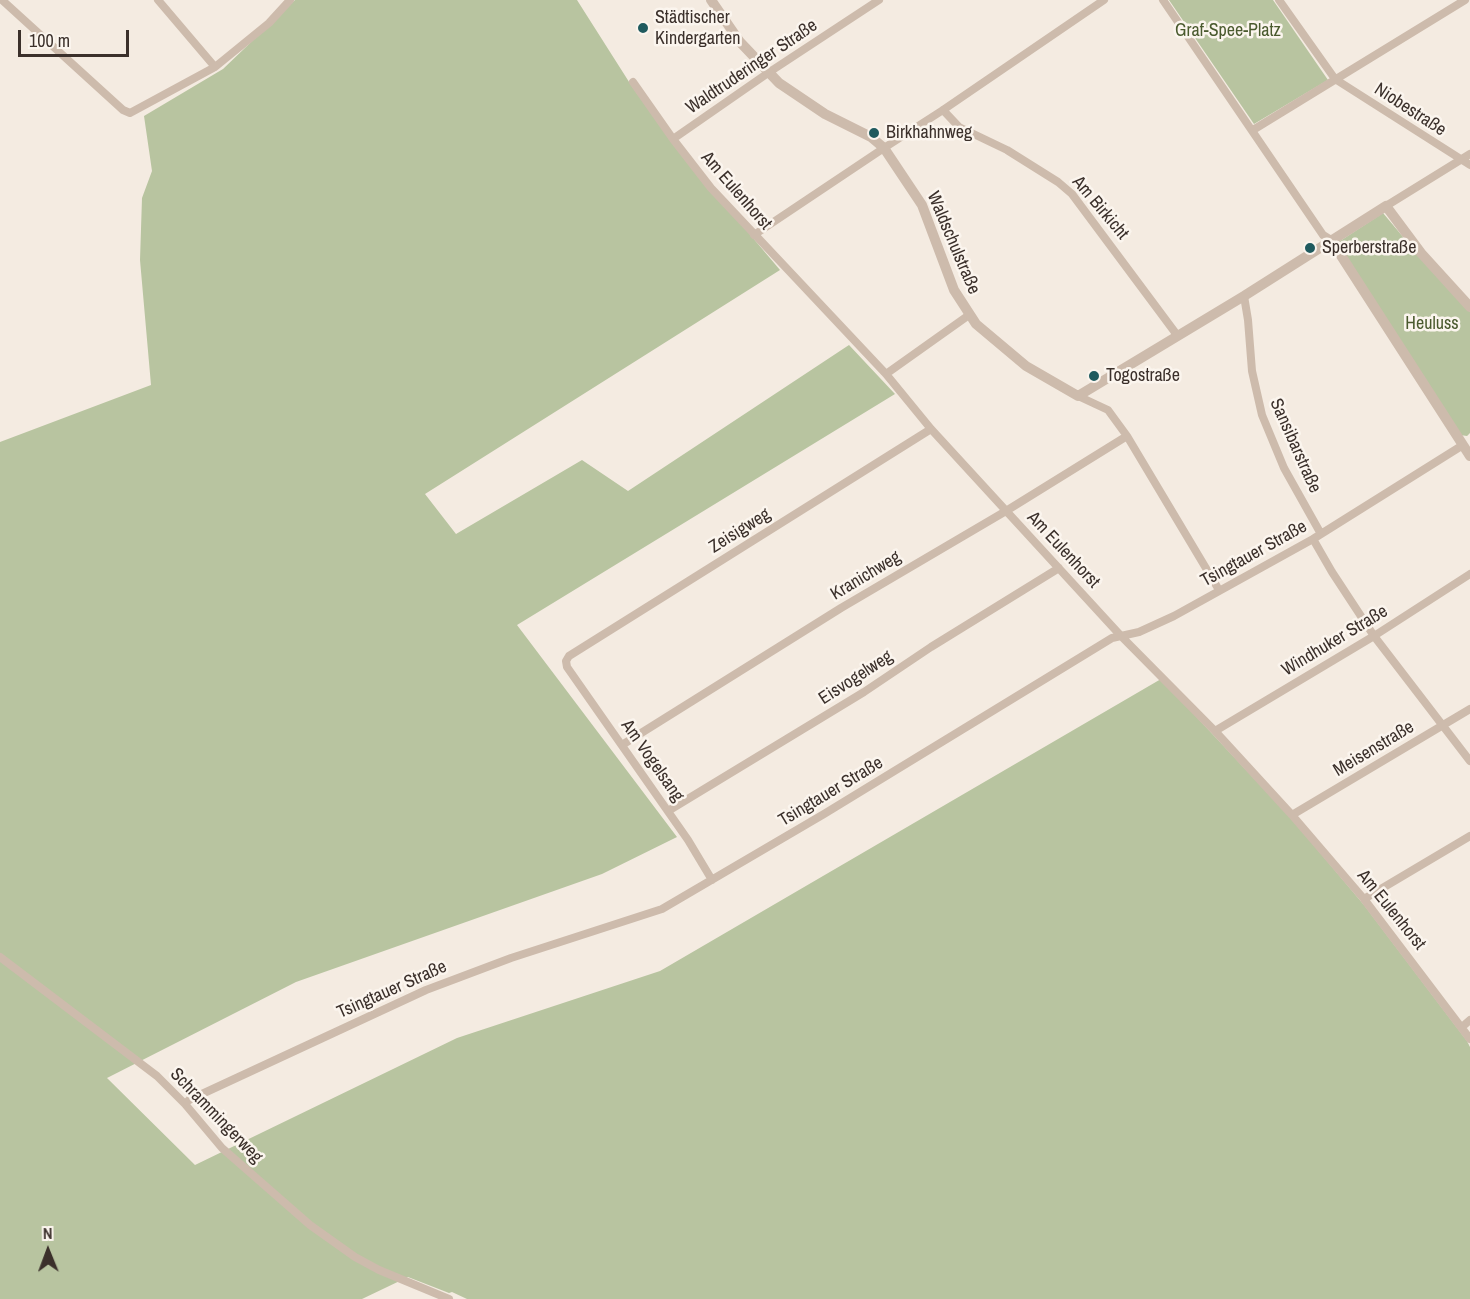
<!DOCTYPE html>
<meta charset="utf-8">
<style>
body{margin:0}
#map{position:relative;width:1470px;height:1299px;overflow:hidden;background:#f4ebe1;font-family:"Archivo Narrow",sans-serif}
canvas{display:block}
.north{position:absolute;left:18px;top:1221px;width:60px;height:60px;-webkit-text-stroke:4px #fbf5ee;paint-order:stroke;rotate:359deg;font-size:16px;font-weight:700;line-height:24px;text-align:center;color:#3b302b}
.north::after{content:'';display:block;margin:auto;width:21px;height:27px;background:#3b302b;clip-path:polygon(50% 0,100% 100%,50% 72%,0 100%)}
.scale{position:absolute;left:18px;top:30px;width:111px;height:27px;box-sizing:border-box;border:3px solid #3b302b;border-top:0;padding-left:8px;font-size:18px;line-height:21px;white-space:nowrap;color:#3b302b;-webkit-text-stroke:4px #fbf5ee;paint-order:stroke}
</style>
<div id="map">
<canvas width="1470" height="1299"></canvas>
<div class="north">N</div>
<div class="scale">100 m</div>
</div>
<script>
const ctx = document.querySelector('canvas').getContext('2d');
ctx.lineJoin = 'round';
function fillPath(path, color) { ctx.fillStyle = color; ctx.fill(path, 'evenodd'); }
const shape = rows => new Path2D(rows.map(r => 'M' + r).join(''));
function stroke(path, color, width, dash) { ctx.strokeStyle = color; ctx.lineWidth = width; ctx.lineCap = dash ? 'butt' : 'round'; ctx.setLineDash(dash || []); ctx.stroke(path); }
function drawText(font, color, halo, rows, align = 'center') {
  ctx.font = font + ' "Archivo Narrow",sans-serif'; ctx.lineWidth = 5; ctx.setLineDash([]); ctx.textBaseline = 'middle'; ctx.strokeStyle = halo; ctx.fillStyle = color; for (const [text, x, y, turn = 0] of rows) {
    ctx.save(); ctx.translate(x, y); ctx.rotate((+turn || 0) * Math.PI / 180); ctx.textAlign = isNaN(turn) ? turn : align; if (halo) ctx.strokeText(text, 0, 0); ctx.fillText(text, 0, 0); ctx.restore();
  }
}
fillPath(shape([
 [295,0,577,0,631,85,672,142,780,270,425,494,456,534,582,460,628,491,849,345,895,394,517,625,677,837,602,874,296,982,107,1078,195,1165,457,1038,660,971,1161,679,1290,817,1364,905,1467,1041,1470,1047,1470,1299,467,1299,452,1292,449,1293,408,1277,362,1299,0,1299,0,442,151,385,140,260,142,198,152,171,144,116,223,69],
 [1169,0,1273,0,1328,80,1254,124],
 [1383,213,1424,262,1470,312,1470,433,1467,436,1460,435,1337,243]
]), '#b8c4a0');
stroke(shape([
 [2,0,123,110,130,113,215,67,269,23,290,0],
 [158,0,215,67],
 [1163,0,1323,235,1331,240],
 [1279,0,1335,79,1470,165],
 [633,82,673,139,711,188,886,374,931,429,1121,636,1215,731,1292,815,1364,899,1470,1039],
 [943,110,959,127,1007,150,1058,182,1072,194,1177,335],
 [1253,130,1465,0],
 [673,139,768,73,879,0],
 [1386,206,1470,154],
 [754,235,884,148,943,110,1104,0],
 [1244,296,1248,320,1252,371,1262,415,1284,468,1321,534],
 [886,374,969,315],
 [1078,396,1108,410,1127,436,1219,590],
 [1313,539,1332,572,1374,636,1470,761],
 [1215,731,1374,636,1470,574],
 [622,745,841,608,1006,511,1127,436],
 [668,811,864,692,931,647,1059,568],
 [1292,815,1470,709],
 [712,880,688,840,567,667,566,661,569,656,931,429],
 [1364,899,1470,836],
 [0,957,157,1076,185,1104,222,1148,310,1225,355,1257,379,1270,449,1299],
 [1462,1027,1470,1020],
 [185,1104,189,1100,426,990,511,958,662,909,824,814,1112,638,1139,632,1174,616,1313,539,1463,445]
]), '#cdbbac', 8);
stroke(shape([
 [711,0,740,42,779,83,825,114,871,137,884,148,922,205,954,290,976,324,1026,366,1078,396,1244,296,1386,206,1421,253,1470,307],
 [1331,240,1470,456]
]), '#cdbbac', 10);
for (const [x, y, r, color] of [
 [643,28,6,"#1f5a5e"],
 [874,133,6,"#1f5a5e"],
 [1310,248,6,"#1f5a5e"],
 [1094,376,6,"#1f5a5e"]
]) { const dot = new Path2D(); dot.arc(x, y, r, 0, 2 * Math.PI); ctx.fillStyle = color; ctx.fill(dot); stroke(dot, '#fbf5ee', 2); }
drawText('18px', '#3b302b', '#fbf5ee', [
 ["Städtischer",655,18],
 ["Kindergarten",655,39],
 ["Birkhahnweg",886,133],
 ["Sperberstraße",1322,248],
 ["Togostraße",1106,376]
], 'left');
drawText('18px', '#4a5a2e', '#fbf5ee', [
 ["Graf-Spee-Platz",1228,31],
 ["Heuluss",1432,324]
]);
drawText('18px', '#3b302b', '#fbf5ee', [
 ["Waldtruderinger Straße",752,67,-34],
 ["Niobestraße",1410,110,33],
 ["Am Eulenhorst",736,191,49],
 ["Am Birkicht",1100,208,50],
 ["Waldschulstraße",953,243,67],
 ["Sansibarstraße",1295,446,66],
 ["Zeisigweg",740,531,-32],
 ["Am Eulenhorst",1063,550,47],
 ["Tsingtauer Straße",1254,554,-29],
 ["Kranichweg",866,576,-31],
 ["Windhuker Straße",1335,641,-31],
 ["Eisvogelweg",856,678,-33],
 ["Meisenstraße",1374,749,-31],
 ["Am Vogelsang",652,761,55],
 ["Tsingtauer Straße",831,792,-31],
 ["Am Eulenhorst",1391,910,51],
 ["Tsingtauer Straße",392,990,-24],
 ["Schrammingerweg",216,1116,46]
]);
</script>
